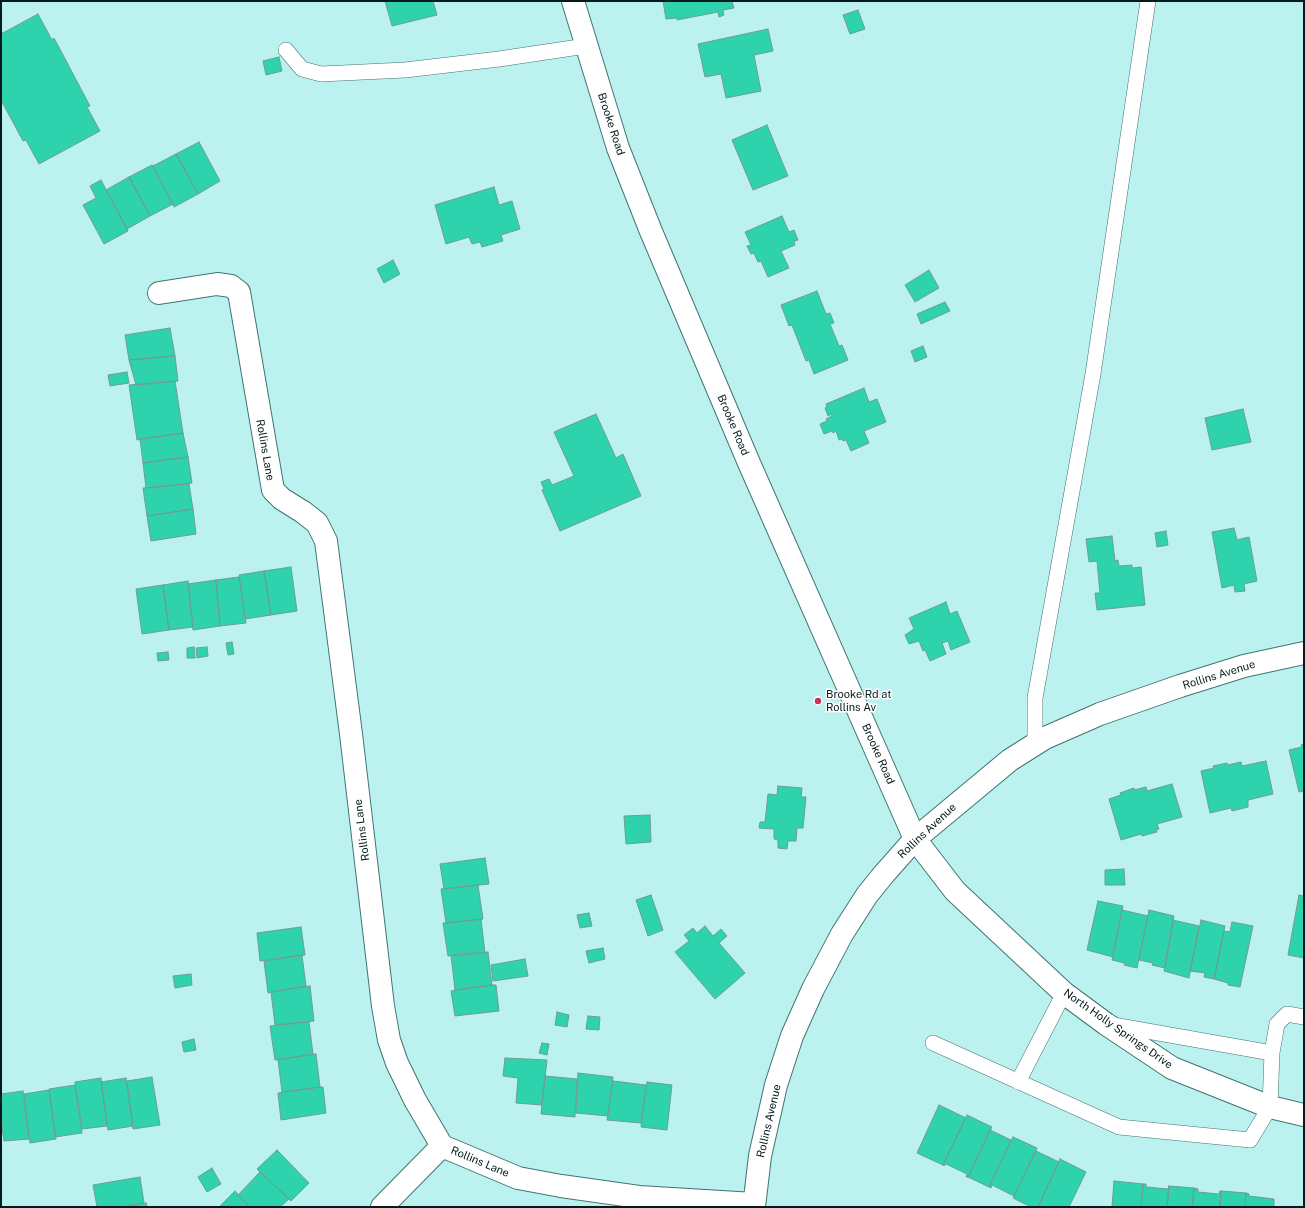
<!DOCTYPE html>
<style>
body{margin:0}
#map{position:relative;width:1305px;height:1208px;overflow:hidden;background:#bbf2f0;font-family:"Public Sans",sans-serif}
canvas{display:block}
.frame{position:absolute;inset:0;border:2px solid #051a1a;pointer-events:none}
</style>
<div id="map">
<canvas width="1305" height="1208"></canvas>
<div class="frame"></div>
</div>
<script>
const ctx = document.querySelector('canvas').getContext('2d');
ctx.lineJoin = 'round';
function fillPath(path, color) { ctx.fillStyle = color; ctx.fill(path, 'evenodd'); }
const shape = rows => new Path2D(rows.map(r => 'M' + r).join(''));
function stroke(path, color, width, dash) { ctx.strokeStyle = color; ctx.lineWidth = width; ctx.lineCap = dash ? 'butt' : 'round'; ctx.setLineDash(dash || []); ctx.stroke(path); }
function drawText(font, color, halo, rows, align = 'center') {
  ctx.font = font + ' "Public Sans",sans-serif'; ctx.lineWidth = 3; ctx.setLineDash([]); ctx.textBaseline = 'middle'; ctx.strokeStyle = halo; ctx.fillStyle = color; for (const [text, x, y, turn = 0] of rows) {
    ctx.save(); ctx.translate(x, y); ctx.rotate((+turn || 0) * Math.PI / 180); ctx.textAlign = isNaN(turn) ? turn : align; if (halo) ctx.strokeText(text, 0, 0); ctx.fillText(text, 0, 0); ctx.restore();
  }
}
const building = shape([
 [385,1,433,1,437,15,392,26,385,1],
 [663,1,732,1,734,8,723,10,724,15,719,17,718,12,677,20,677,18,666,19,663,1],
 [858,10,865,29,850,34,843,15,858,10],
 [38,14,52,40,54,38,90,106,87,107,100,131,39,164,26,140,23,141,1,100,1,34,38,14],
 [768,29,773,51,754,55,761,91,726,98,721,74,705,77,698,44,768,29],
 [279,57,282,71,266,75,263,61,279,57],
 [767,125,788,176,753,190,732,140,767,125],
 [199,142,220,181,198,194,176,154,199,142],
 [176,154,198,194,174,207,153,166,176,154],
 [152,165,173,204,150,216,129,177,152,165],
 [129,177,150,216,127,229,106,190,129,177],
 [101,180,128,231,104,244,83,205,96,198,90,186,101,180],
 [494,187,499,205,512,201,520,229,501,235,503,241,482,247,480,242,472,244,469,237,446,244,435,205,494,187],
 [782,216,789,232,794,230,798,240,794,241,795,245,781,251,789,268,768,277,761,261,758,262,754,253,751,254,747,246,751,245,745,232,782,216],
 [393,260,400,274,384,283,377,269,393,260],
 [929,270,939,288,915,302,905,285,929,270],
 [817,291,826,314,830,313,834,323,830,324,839,346,842,345,848,360,814,374,809,360,806,361,792,325,789,326,781,305,817,291],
 [945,302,950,311,921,324,917,314,945,302],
 [170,328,175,356,129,360,125,335,170,328],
 [923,346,927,357,915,362,911,351,923,346],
 [175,356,178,381,136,385,129,360,175,356],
 [127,372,129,383,110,386,108,375,127,372],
 [175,381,183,433,137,440,129,385,175,381],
 [864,388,869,402,877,399,886,422,864,431,869,443,851,451,846,440,843,441,842,439,839,440,836,431,833,433,832,431,824,434,820,424,827,421,826,419,832,416,832,414,828,416,825,408,827,407,826,404,864,388],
 [1243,409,1251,442,1212,450,1205,418,1243,409],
 [596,414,616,458,623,454,641,496,560,531,542,490,544,489,541,482,549,479,552,485,574,476,554,432,596,414],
 [183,433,188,457,143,463,140,439,183,433],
 [188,457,192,483,146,488,143,463,188,457],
 [189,484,193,509,147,516,143,488,189,484],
 [193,509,196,534,151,541,147,516,193,509],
 [1234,528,1237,540,1249,537,1257,581,1244,584,1245,591,1235,592,1234,585,1222,588,1212,532,1234,528],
 [1166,531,1168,545,1157,547,1155,533,1166,531],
 [1112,536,1115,561,1118,560,1119,566,1132,565,1132,568,1141,567,1145,605,1097,610,1095,593,1100,593,1097,561,1089,562,1086,539,1112,536],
 [291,567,297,611,271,615,264,571,291,567],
 [264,571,271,615,245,619,239,575,264,571],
 [239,577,246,623,220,626,216,580,239,577],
 [216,580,220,626,193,630,188,584,216,580],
 [188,581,193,627,169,630,163,585,188,581],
 [163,585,169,630,142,634,136,589,163,585],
 [946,602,950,614,957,611,970,642,951,650,948,641,942,643,946,654,930,661,925,650,923,651,919,641,909,644,905,635,914,629,909,618,946,602],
 [232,642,234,654,228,655,226,643,232,642],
 [194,647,195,658,187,658,187,648,194,647],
 [207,647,208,656,197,658,196,648,207,647],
 [168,652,169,660,158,661,157,653,168,652],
 [1304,744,1304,791,1299,792,1289,750,1302,747,1301,745,1304,744],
 [1266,761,1273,794,1248,800,1248,807,1232,811,1231,808,1210,813,1201,771,1214,768,1213,766,1227,763,1228,765,1241,762,1242,766,1266,761],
 [1172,784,1182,817,1157,824,1159,829,1156,830,1157,832,1142,836,1141,834,1121,840,1109,799,1121,795,1120,793,1134,788,1134,790,1146,787,1147,791,1172,784],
 [778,786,802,788,801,797,806,797,803,828,797,828,796,841,788,841,787,849,778,848,778,840,774,839,774,829,759,828,760,822,765,822,768,794,777,795,778,786],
 [650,815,651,842,626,844,624,816,650,815],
 [485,858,489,884,444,889,440,864,485,858],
 [1124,869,1125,885,1105,885,1105,870,1124,869],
 [478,885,483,919,446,923,441,889,478,885],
 [651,895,663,930,648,936,636,900,651,895],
 [1299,895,1304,896,1304,958,1288,955,1299,895],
 [1098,901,1123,906,1113,957,1087,950,1098,901],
 [1122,910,1148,916,1137,968,1124,965,1125,963,1112,960,1122,910],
 [1149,910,1174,916,1165,968,1152,965,1153,963,1139,960,1149,910],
 [589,913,592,926,580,928,577,915,589,913],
 [481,919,485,953,448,956,443,923,481,919],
 [1173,920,1199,926,1189,978,1164,971,1173,920],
 [1201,920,1225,926,1214,979,1204,977,1205,973,1190,971,1201,920],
 [1232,922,1253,926,1240,987,1228,985,1228,983,1214,979,1224,931,1230,932,1232,922],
 [705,926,713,936,721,929,727,936,719,943,745,973,715,999,675,952,689,941,684,935,693,928,697,933,705,926],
 [301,927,305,955,260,961,257,933,301,927],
 [603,948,605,959,589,963,586,951,603,948],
 [488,952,492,985,455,990,451,955,488,952],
 [302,955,306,986,268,993,264,961,302,955],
 [525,959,528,976,493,981,491,965,525,959],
 [191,974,192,985,175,988,173,976,191,974],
 [492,985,496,985,499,1011,455,1016,451,991,492,985],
 [310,986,314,1021,275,1025,271,992,310,986],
 [557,1012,569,1015,567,1027,555,1025,557,1012],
 [588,1016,600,1017,599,1030,586,1029,588,1016],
 [309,1022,313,1054,275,1060,270,1026,309,1022],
 [194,1039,196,1050,184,1052,182,1042,194,1039],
 [542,1043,549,1044,547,1055,539,1053,542,1043],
 [316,1054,320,1087,282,1092,278,1060,316,1054],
 [505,1058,547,1060,542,1105,516,1103,518,1078,503,1076,505,1058],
 [578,1073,613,1077,608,1116,576,1113,578,1073],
 [545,1076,577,1079,575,1117,541,1114,545,1076],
 [152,1077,160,1125,133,1129,127,1081,152,1077],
 [101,1078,107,1126,82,1129,75,1082,101,1078],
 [126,1078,133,1126,108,1130,101,1082,126,1078],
 [613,1081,646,1085,641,1123,607,1120,613,1081],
 [647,1082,672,1085,667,1130,641,1127,647,1082],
 [75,1085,82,1133,55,1137,49,1089,75,1085],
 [320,1087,323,1087,326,1113,281,1120,278,1093,320,1087],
 [49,1090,56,1139,30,1143,24,1094,49,1090],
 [23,1091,29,1139,4,1141,1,1120,1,1094,23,1091],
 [939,1105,966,1118,943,1165,917,1153,939,1105],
 [967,1115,992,1127,968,1177,966,1177,967,1174,946,1164,944,1166,943,1165,967,1115],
 [990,1130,1011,1140,989,1187,968,1177,990,1130],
 [1013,1137,1037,1148,1014,1196,992,1185,991,1188,989,1187,1013,1137],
 [277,1150,309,1183,291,1201,257,1169,277,1150],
 [1036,1151,1059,1162,1038,1207,1031,1207,1013,1198,1036,1151],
 [1060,1159,1086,1172,1069,1207,1038,1207,1060,1159],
 [212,1168,221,1184,207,1192,198,1177,212,1168],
 [260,1172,289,1199,280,1207,249,1207,238,1195,260,1172],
 [140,1177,144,1203,121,1207,97,1207,93,1185,140,1177],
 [1114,1181,1143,1184,1141,1207,1112,1207,1114,1181],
 [1143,1184,1146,1184,1146,1187,1168,1189,1169,1186,1167,1207,1141,1207,1143,1184],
 [1169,1186,1194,1188,1192,1207,1167,1207,1169,1186],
 [1194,1188,1198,1189,1198,1192,1219,1194,1220,1191,1221,1191,1220,1207,1192,1207,1194,1188],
 [235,1191,249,1207,219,1207,235,1191],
 [1221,1191,1246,1193,1245,1207,1220,1207,1221,1191],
 [1246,1193,1249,1194,1249,1196,1274,1199,1274,1207,1245,1207,1246,1193],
 [146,1203,147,1207,121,1207,146,1203]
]);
fillPath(building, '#2ed2ad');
stroke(building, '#6e9d8e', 1);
const service = shape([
 [286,50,302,69,321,74,405,70,499,59,586,46],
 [1035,745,1035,698,1093,374,1148,1],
 [1113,1025,1272,1053],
 [933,1043,1119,1127,1250,1140,1270,1107,1272,1053,1277,1024,1287,1014,1304,1017],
 [1018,1082,1064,993]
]);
const minor = shape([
 [159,293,217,284,231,286,239,292,273,490,282,499,303,512,317,523,326,541,351,734,383,1006,389,1040,397,1063,415,1100,442,1146,518,1178,561,1186,639,1197,754,1204],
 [915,839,955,891,1064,993,1106,1024,1172,1068,1270,1107,1304,1115],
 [382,1207,442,1146]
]);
const tertiary = shape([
 [573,1,618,148,650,229,749,463,915,839],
 [754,1207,760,1156,776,1085,792,1036,813,989,842,934,867,895,884,874,915,839,1010,760,1045,738,1100,714,1180,686,1244,666,1304,653]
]);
stroke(service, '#407473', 16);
stroke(minor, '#407473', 24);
stroke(tertiary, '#407473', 24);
stroke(service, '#fff', 15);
stroke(minor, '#fff', 22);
stroke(tertiary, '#fff', 22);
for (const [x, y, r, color] of [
 [818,701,4,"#c83856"]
]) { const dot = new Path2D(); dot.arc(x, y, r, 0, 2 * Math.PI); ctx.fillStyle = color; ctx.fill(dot); stroke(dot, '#fff', 1.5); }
drawText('11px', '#051a1a', '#fff', [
 ["Brooke Road",611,124,72],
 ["Brooke Road",733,425,67],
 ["Rollins Lane",265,450,80],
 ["Rollins Avenue",1219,675,-17],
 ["Brooke Road",878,754,66],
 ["Rollins Lane",362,830,-97],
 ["Rollins Avenue",927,831,-43],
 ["North Holly Springs Drive",1118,1029,35],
 ["Rollins Avenue",769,1121,-77],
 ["Rollins Lane",480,1162,23]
]);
drawText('11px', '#051a1a', '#fff', [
 ["Brooke Rd at",826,695],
 ["Rollins Av",826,708]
], 'left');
</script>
